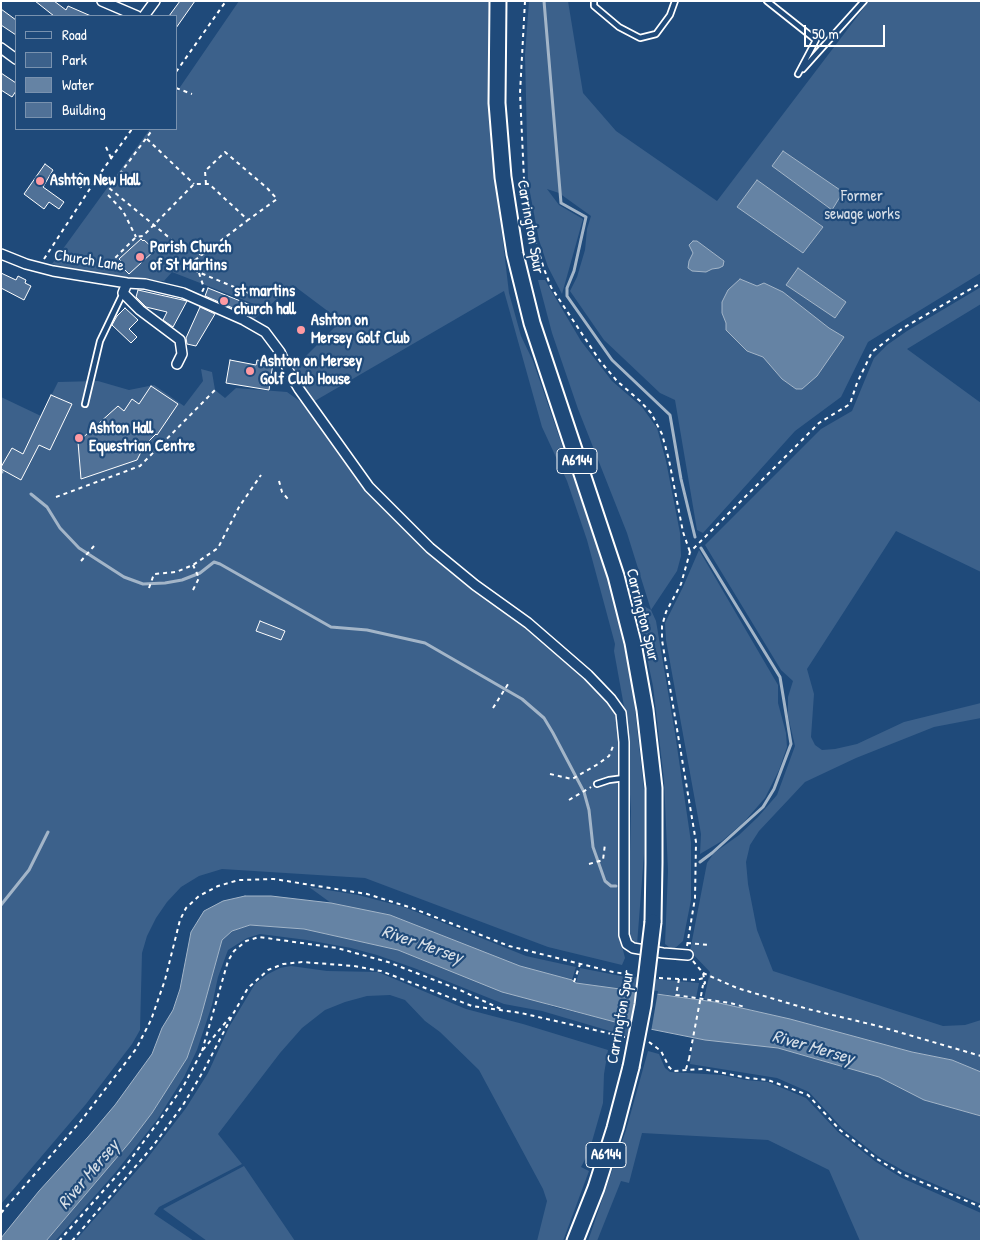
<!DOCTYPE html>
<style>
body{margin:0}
#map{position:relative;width:982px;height:1242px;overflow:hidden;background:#1f4a7a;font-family:"Patrick Hand",sans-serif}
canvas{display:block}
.frame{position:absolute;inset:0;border:2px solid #fff;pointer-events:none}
.legend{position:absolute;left:15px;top:15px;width:162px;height:115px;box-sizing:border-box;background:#1f4a7a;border:1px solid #7992af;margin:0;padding:6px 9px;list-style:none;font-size:15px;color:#fff}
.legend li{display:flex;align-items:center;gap:10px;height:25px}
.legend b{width:25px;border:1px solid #7992af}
.scale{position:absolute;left:804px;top:25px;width:81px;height:22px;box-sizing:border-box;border:2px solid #fff;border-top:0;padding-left:6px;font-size:15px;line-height:18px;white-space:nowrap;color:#fff;-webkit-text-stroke:4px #1f4a7a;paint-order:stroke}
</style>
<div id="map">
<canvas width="982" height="1242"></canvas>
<div class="frame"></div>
<ul class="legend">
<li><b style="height:6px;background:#1f4a7a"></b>Road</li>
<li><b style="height:14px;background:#3c618b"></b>Park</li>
<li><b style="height:14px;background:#6583a4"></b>Water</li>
<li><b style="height:14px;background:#507197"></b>Building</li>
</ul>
<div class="scale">50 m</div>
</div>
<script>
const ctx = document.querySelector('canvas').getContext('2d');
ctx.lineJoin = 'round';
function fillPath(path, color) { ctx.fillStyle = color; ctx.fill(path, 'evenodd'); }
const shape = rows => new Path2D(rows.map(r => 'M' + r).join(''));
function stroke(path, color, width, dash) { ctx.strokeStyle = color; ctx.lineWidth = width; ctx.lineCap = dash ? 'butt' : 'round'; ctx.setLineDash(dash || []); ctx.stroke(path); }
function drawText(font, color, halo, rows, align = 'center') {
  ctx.font = font + ' "Patrick Hand",sans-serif'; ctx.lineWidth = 4.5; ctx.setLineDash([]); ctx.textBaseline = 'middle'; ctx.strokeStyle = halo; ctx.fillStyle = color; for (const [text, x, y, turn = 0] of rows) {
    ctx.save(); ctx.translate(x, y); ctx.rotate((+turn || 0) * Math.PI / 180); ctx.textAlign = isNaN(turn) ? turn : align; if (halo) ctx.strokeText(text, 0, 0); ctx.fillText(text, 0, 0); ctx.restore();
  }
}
fillPath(shape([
 [239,1,490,1,489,60,493,157,509,293,521,336,533,361,611,587,632,683,644,790,644,854,637,945,630,940,628,931,631,811,625,712,614,651,615,644,587,540,567,481,542,427,504,291,313,402,301,387,293,369,341,321,293,285,252,321,249,319,259,306,172,272,164,281,128,280,52,264,150,129,176,129,176,93],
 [529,1,568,1,583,93,616,131,717,201,869,1,981,1,981,273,868,342,841,397,795,431,703,533,697,530,675,400,660,393,604,340,570,291,577,277,585,250,587,229,591,216,559,193,547,189,559,205,583,219,562,294,548,267,539,240,528,182,525,55],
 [538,280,545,280,581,341,612,381,642,407,657,428,666,461,680,533,681,556,677,571,651,610,656,621,675,733,691,842,691,900,683,941,673,950,665,944,668,871,664,780,653,686,635,601,651,610,627,533,578,409,552,333],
 [981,287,981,304,907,349,981,403,981,572,896,531,807,669,814,694,811,737,815,745,822,750,835,749,857,744,904,722,981,703,981,718,934,727,856,758,805,782,759,831,750,845,746,862,748,884,757,930,773,971,943,1026,965,1025,981,1020,981,1072,952,1060,912,1052,790,1019,704,999,710,972,690,951,707,863,714,853,739,835,758,817,777,795,795,746,788,716,788,697,793,681,781,670,705,545,821,429,852,411,874,358,887,345,907,331],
 [201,369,212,372,215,390,225,398,236,388,287,392,301,402,369,491,586,678,607,701,617,718,620,742,621,866,619,934,625,958,622,965,548,947,365,878,222,869,199,876,181,887,167,902,156,918,147,936,142,953,140,1030,132,1044,86,1104,1,1204,1,397,41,416,58,382,98,381,129,390,154,385,184,406,203,381],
 [699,550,778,685,778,703,786,733,787,747,779,770,765,798,744,822,722,841,700,854,701,834,666,640,665,623,683,587],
 [309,887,358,895,404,907,526,956,576,967,572,980,520,966,390,915,331,903],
 [250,925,304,929,398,950,554,1007,630,1025,627,1036,542,1011,504,1004,414,968,377,955,351,948,307,940,260,934,247,938,228,950,218,977,212,1005,197,1050,184,1077,157,1120,115,1173,55,1241,46,1241,130,1142,152,1113,187,1058,200,1020,222,940,232,931],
 [291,966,327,971,378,972,466,1009,523,1024,608,1050,604,1074,603,1103,589,1152,581,1167,589,1171,563,1241,537,1241,547,1201,543,1189,479,1070,440,1032,425,1021,405,1000,390,995,367,996,345,1002,325,1010,302,1028,280,1053,218,1134,242,1164,159,1207,154,1214,194,1241,75,1241,146,1160,186,1108,208,1073,229,1027,255,984,268,974,280,968],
 [580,968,621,976,699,983,696,998,623,990,576,983],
 [693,1038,778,1048,879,1077,924,1100,981,1116,981,1204,904,1171,879,1157,842,1128,809,1092,777,1078,690,1064],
 [648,1051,659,1054,665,1068,670,1072,722,1075,746,1080,768,1082,806,1098,838,1132,876,1162,902,1178,981,1213,981,1241,860,1241,829,1170,768,1140,642,1133,629,1183,621,1181,597,1241,588,1241,626,1130],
 [244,1166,295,1241,207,1241,163,1209]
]), '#3c618b');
const water = shape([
 [783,151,843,192,832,210,772,166,783,151],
 [757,180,823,227,803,253,737,207,757,180],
 [693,241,697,241,724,261,723,266,719,268,712,269,706,272,692,271,688,268,689,261,693,253,689,245,693,241],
 [798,268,846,302,835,318,786,285,798,268],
 [740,279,757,286,764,283,783,292,829,328,844,337,817,376,802,389,796,389,782,379,763,357,747,351,726,330,726,323,722,313,722,302,728,290,740,279],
 [245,896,271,896,331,903,390,915,520,966,572,980,576,983,715,1002,790,1019,912,1052,952,1060,981,1072,981,1116,924,1100,879,1077,778,1048,705,1040,615,1022,502,992,398,950,304,929,250,925,232,931,222,940,200,1020,187,1058,152,1113,130,1142,46,1241,1,1241,1,1238,39,1191,88,1137,115,1105,152,1054,162,1028,173,1010,180,989,191,932,204,911,223,901,245,896]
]);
fillPath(water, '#6583a4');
stroke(water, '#a3b5c8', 1);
fillPath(shape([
 [636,989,658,991,651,1032,631,1028]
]), '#1f4a7a');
stroke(shape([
 [544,1,561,203,586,217,574,271,567,288,567,296,612,360,670,415,681,479,695,537],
 [1,472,2,472],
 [31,494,47,507,60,528,79,548,124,577,143,584,165,583,182,580,200,573,214,562,220,564,331,627,367,630,425,643,522,699,544,718,553,733,584,792,589,810,593,847,605,881,611,886,616,886],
 [700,862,712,853,763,807,774,789,791,744,780,677,701,548],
 [1,905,29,870,48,832]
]), '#a3b5c8', 3);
const building = shape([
 [35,1,54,1,66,10,68,6,91,16,54,16,35,1],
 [180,1,195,1,176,28,176,16,169,16,180,1],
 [1,9,16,20,16,35,1,25,1,9],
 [1,73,16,83,16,91,12,97,1,90,1,73],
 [45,164,53,170,43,187,64,202,59,209,49,202,44,209,24,194,45,164],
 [80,173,88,178,81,188,73,183,80,173],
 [141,239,143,241,144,240,155,250,129,274,119,264,121,261,119,259,141,239],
 [1,273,16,280,18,276,26,280,25,283,31,286,24,300,1,288,1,273],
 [208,288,253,306,249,315,205,296,208,288],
 [138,290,187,301,173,327,163,320,167,312,146,307,136,297,138,290],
 [200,307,215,314,196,346,187,344,186,338,200,307],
 [125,308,138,320,129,329,137,337,131,343,112,325,117,316,125,308],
 [230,360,256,365,257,360,273,363,269,390,226,383,230,360],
 [151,386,178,404,157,435,156,434,144,446,137,460,81,479,78,442,118,406,124,411,132,399,139,404,151,386],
 [51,395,72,404,50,450,39,445,21,480,1,469,1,467,12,448,23,454,51,395],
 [260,621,285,631,281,640,256,631,260,621]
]);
fillPath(building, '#507197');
stroke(building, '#fff', 1);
const service = shape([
 [594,1,594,6,619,27,640,38,656,34,670,15,675,1],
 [767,1,816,40,798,74],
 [803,69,864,1],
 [85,404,100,341,123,293],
 [597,784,609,780,624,778]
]);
const minor = shape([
 [102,1,137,16],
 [144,16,155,1],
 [1,48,16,59],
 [1,254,26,264,53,271,127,283,145,284,183,293,244,320,265,332,280,352,290,374,299,389,369,487,430,548,475,585,528,623,588,675,611,699,621,713,624,742,624,935,627,944,633,948,663,953,688,955],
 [127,283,123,293,140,310,180,340,182,354,177,364]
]);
const primary = shape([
 [498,1,497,103,503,177,515,254,532,323,616,576,633,643,645,710,654,788,654,863,653,922],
 [575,1241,596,1188,615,1128,631,1067]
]);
stroke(service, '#fff', 8);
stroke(minor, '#fff', 12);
stroke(primary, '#fff', 19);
stroke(shape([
 [525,1,520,93,524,179,531,226,544,269,551,287,600,361,617,381,640,401,651,413,662,434,669,460,683,532,690,552],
 [176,72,226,1],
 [176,88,192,94],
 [147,139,194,184],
 [106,147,111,158],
 [97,178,178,245,202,255],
 [206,184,205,171,225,152,267,188,277,199,248,220],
 [110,187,153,129],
 [108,195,123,211,136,237],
 [44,259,97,178,132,129],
 [104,269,136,237,143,236,194,184,209,184,248,220,186,267,251,294],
 [199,273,204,288,202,292],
 [279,481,282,492,288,499],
 [56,497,140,466,215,390],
 [81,561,94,546],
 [149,588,154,574,176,572,193,565,218,548,239,507,261,475],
 [193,590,199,578,193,565],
 [493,708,510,681],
 [550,774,572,779,598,764,609,756,614,744],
 [569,800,591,787],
 [589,864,603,860,605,844],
 [687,943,710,945],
 [687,946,695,898,696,842,662,640,662,626,666,612,681,584,690,552,819,423,850,404,857,383,872,352,903,328,981,283],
 [693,961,703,973,705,983,703,985],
 [703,973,737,988,808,1009,878,1026,981,1056],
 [659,978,696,980,704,978],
 [679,979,676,995,730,1003,745,1007,744,1008],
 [574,982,580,964],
 [649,1042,661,1051,669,1067,673,1071,703,1069,748,1078,768,1080,808,1095,840,1130,877,1159,902,1174,981,1207],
 [202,1051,228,961,234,951,246,941,259,937,337,948,388,962,460,990,503,1010],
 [686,1069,689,1059],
 [1,1213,80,1122,136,1049,151,1020,165,980,180,920,186,908,199,896,218,886,239,880,274,879,367,894,412,908,509,946,613,972,634,975],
 [59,1241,127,1164,159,1121,184,1085,202,1051,230,1017],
 [72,1241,153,1146,183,1105,204,1070,233,1014,248,988,268,970,283,964,302,962,354,966,381,971,472,1006,521,1013,625,1037]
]), '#fff', 2, [4, 4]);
stroke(service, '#1f4a7a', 4.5);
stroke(minor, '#1f4a7a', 9);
stroke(primary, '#1f4a7a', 15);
const primaryBridge = shape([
 [631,1067,643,1005,653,922]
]);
stroke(primaryBridge, '#fff', 19, []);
stroke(shape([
 [689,1059,703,985]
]), '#fff', 2, [4, 4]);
stroke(primaryBridge, '#1f4a7a', 15);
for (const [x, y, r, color] of [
 [40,181,5,"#ff9aa2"],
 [140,257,5,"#ff9aa2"],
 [224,301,5,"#ff9aa2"],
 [301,330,5,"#ff9aa2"],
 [250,371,5,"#ff9aa2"],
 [79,438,5,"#ff9aa2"]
]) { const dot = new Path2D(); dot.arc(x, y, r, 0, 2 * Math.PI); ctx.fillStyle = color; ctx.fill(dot); stroke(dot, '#1f4a7a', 2); }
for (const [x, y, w] of [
 [577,461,40],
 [606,1155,40]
]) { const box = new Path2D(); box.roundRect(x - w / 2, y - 12.5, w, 25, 4); ctx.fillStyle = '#1f4a7a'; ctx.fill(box); stroke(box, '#fff', 1); }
drawText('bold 15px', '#fff', null, [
 ["A6144",577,461],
 ["A6144",606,1155]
]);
drawText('bold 16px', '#fff', '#1f4a7a', [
 ["Ashton New Hall",50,181],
 ["Parish Church",150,248],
 ["of St Martins",150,266],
 ["st martins",234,292],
 ["church hall",234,310],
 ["Ashton on",311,321],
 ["Mersey Golf Club",311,339],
 ["Ashton on Mersey",260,362],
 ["Golf Club House",260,380],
 ["Ashton Hall",89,429],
 ["Equestrian Centre",89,447]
], 'left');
drawText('16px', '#d8dfe8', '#1f4a7a', [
 ["Former",862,197],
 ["sewage works",862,215]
]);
drawText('16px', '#fff', '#1f4a7a', [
 ["Carrington Spur",530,227,80],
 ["Church Lane",89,261,9],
 ["Carrington Spur",642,615,76],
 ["Carrington Spur",621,1017,-80]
]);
drawText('italic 18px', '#d8e0e8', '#1f4a7a', [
 ["River Mersey",422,945,19],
 ["River Mersey",813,1048,16],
 ["River Mersey",89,1175,-50]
]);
</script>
